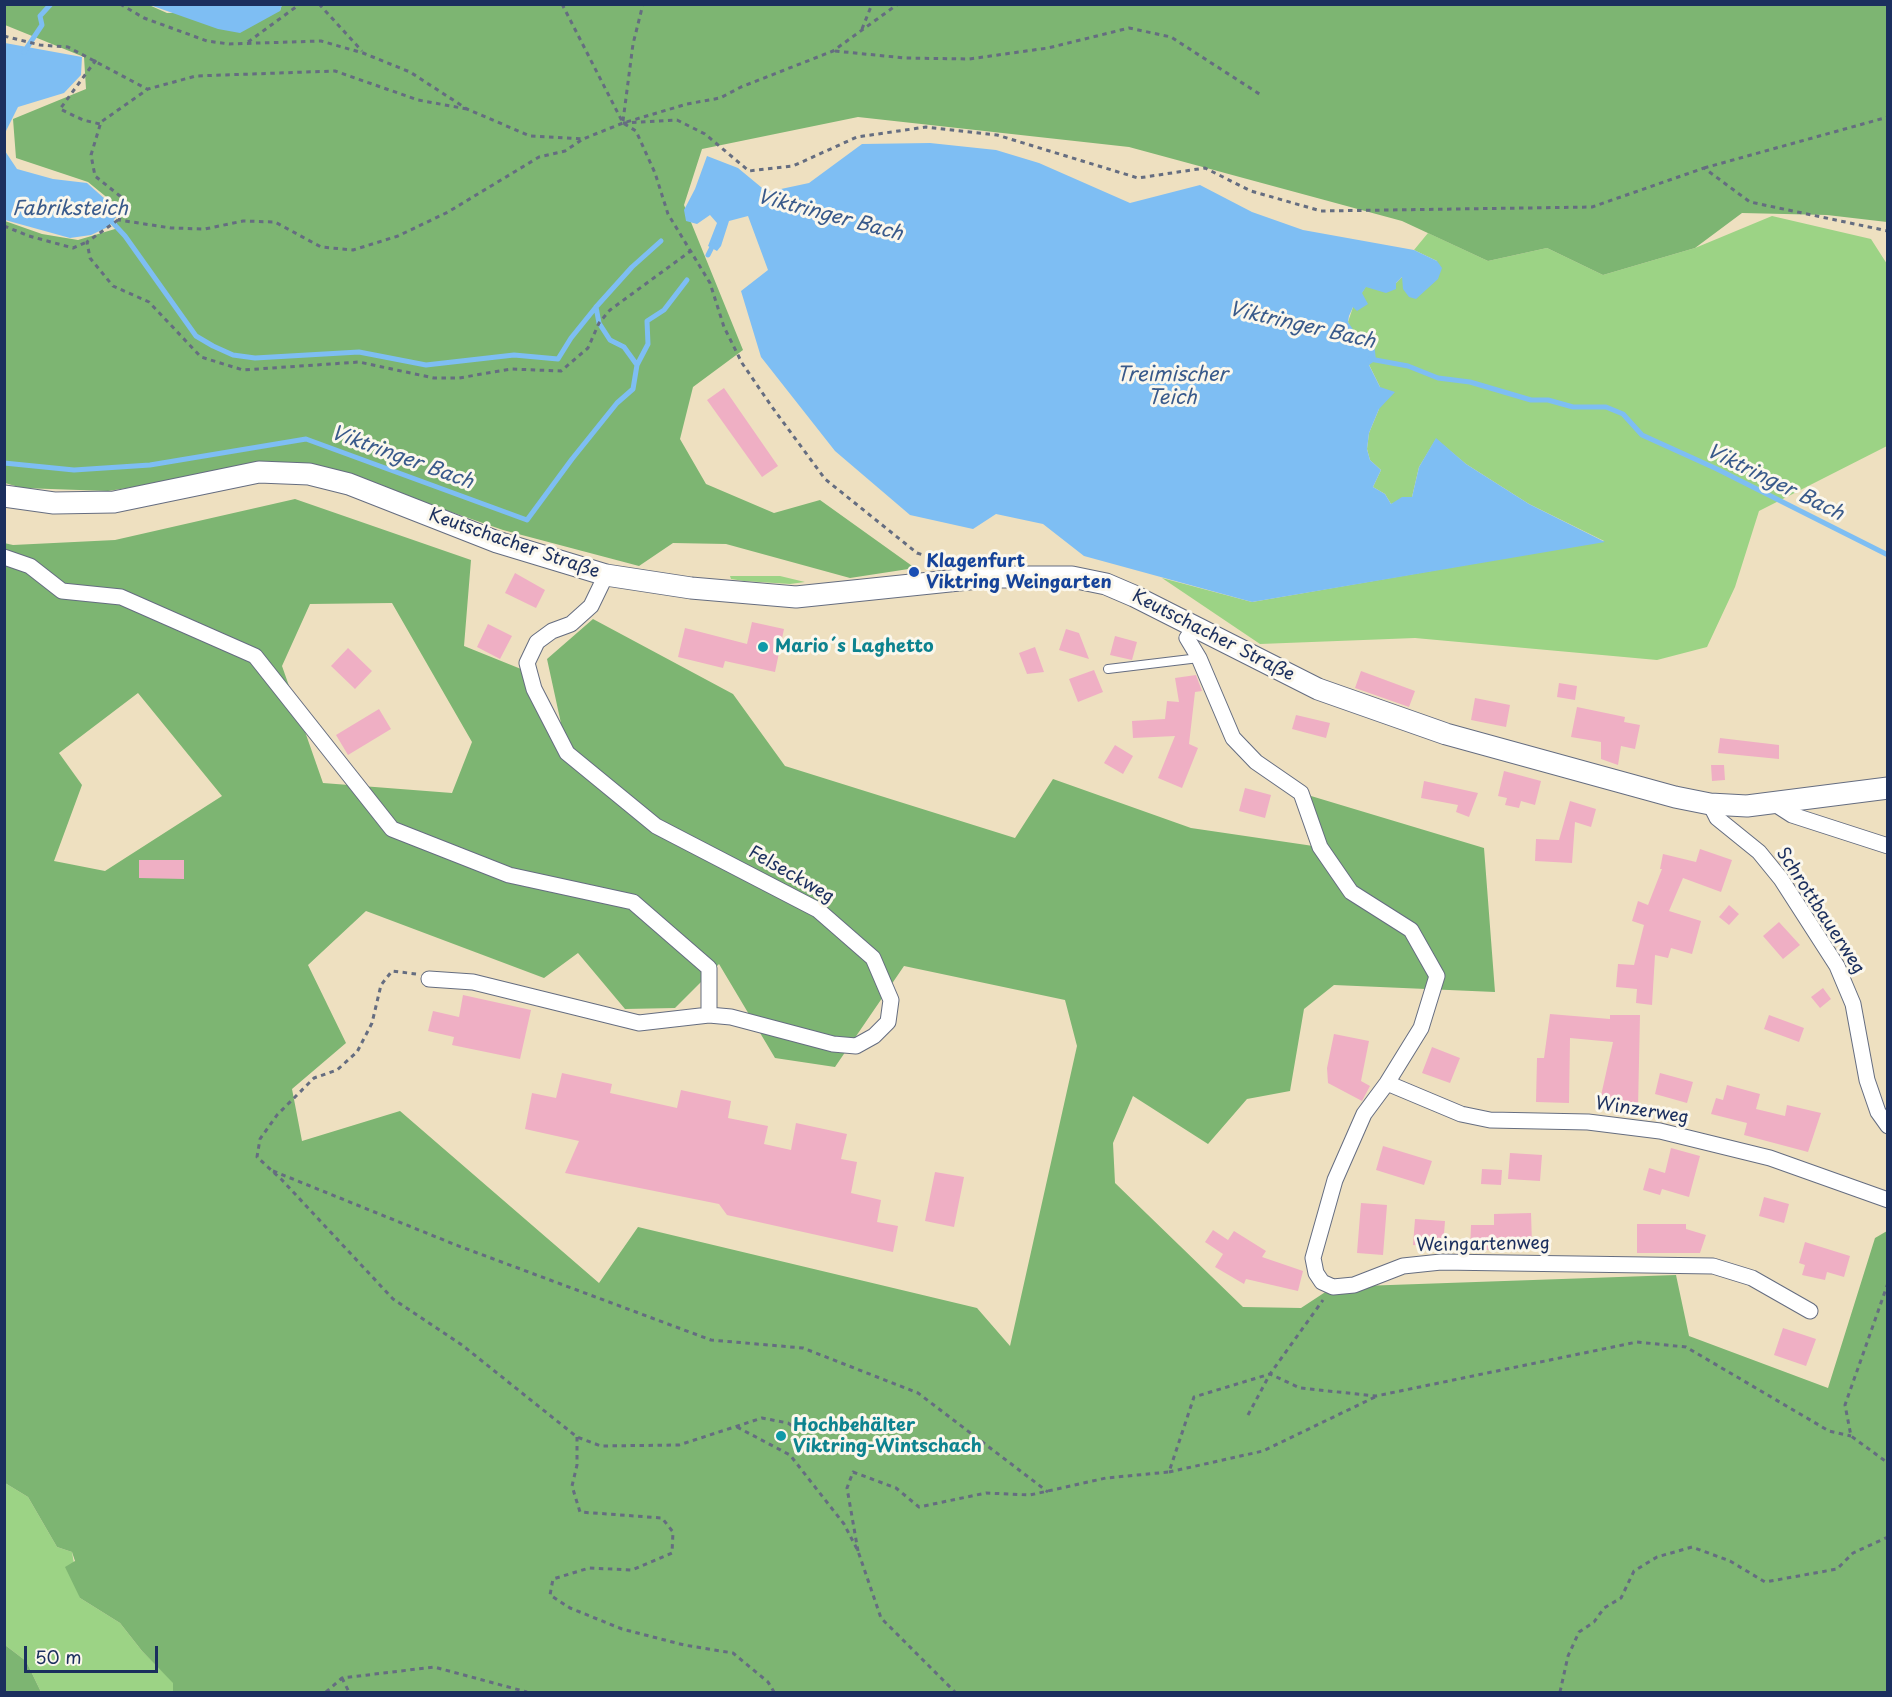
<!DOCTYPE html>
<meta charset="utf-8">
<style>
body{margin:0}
#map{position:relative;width:1892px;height:1697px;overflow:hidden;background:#eee0c0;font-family:"Playpen Sans",sans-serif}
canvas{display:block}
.frame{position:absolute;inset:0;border:6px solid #1b2f5e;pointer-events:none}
.scale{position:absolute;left:24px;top:1646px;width:134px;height:27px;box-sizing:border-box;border:3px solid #1b2f5e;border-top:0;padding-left:8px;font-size:18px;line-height:21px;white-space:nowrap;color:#1b2f5e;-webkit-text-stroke:4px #fbf7ec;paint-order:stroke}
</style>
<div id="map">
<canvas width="1892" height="1697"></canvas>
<div class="frame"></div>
<div class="scale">50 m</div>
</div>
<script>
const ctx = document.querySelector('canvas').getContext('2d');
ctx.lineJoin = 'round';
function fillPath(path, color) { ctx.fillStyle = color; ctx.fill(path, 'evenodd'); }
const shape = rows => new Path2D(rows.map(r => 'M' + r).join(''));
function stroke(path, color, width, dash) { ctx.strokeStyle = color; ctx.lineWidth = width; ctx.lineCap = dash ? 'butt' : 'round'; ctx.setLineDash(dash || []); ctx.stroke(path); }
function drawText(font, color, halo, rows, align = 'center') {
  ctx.font = font + ' "Playpen Sans",sans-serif'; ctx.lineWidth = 6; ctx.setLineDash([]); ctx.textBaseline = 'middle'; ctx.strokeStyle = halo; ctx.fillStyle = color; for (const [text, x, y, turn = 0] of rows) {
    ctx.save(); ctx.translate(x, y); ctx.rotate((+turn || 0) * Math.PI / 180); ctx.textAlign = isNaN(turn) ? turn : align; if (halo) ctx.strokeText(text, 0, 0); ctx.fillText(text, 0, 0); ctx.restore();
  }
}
fillPath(shape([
 [1772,216,1871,239,1887,264,1887,446,1759,511,1735,587,1707,647,1657,660,1415,638,1260,644,1162,578,1252,602,1604,541,1529,504,1466,464,1436,439,1419,467,1412,497,1391,504,1385,494,1373,487,1381,470,1370,460,1367,449,1369,433,1379,409,1380,387,1348,322,1353,307,1366,286,1396,283,1403,276,1437,261,1414,250,1428,233,1488,261,1547,248,1603,275,1695,248],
 [730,576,780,576,805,582,790,584,744,581,731,579],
 [5,1483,28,1497,57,1547,72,1552,80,1598,120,1623,142,1651,174,1683,173,1692,41,1692,26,1661,5,1645]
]), '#9cd385');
fillPath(shape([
 [5,4,149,5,167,13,280,11,282,4,1887,5,1887,222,1827,215,1742,213,1695,248,1603,275,1547,248,1488,261,1402,221,1129,147,858,117,702,149,684,205,743,350,693,387,680,439,706,484,774,513,820,500,915,568,850,578,726,544,673,543,639,566,503,530,318,466,262,461,172,481,108,491,22,488,5,483,5,221,42,234,78,240,115,229,121,209,88,182,16,158,13,119,86,89,84,57,5,25],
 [295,499,471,560,464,646,521,669,552,734,567,751,547,659,593,619,733,694,785,766,1015,838,1053,779,1191,828,1320,847,1301,793,1484,848,1495,992,1334,985,1304,1009,1290,1091,1247,1099,1208,1144,1133,1096,1113,1143,1115,1183,1243,1307,1301,1308,1333,1287,1676,1275,1689,1336,1828,1388,1875,1238,1887,1231,1887,1692,173,1692,173,1683,142,1651,120,1623,80,1598,65,1567,75,1561,72,1552,57,1547,28,1497,5,1483,4,543,13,545,115,540],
 [392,603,472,742,452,793,323,783,282,666,310,604],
 [138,693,222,796,105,871,54,861,82,785,59,753],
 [366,911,544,978,578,953,625,1009,675,1008,719,964,775,1058,835,1067,904,966,1065,1000,1077,1046,1010,1346,977,1308,638,1227,599,1283,400,1111,302,1141,292,1089,346,1043,308,965],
 [5,1645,26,1661,41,1692,5,1692]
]), '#7db572');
fillPath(shape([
 [150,5,149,5,282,5,280,11,240,33,218,29],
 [5,43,82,57,81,75,64,93,18,107,5,133],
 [930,143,996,150,1039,163,1130,203,1200,185,1252,212,1303,230,1414,250,1437,261,1442,268,1438,279,1416,299,1409,297,1403,289,1402,277,1396,283,1396,289,1386,293,1366,287,1362,293,1368,304,1357,311,1353,307,1349,316,1348,322,1356,334,1373,334,1376,360,1369,365,1380,387,1395,392,1379,409,1369,433,1367,449,1370,460,1381,470,1373,487,1385,494,1391,504,1402,497,1412,497,1419,467,1436,438,1466,464,1529,504,1605,542,1252,602,1084,556,1043,524,996,514,973,529,910,515,835,451,761,357,741,291,768,270,748,216,729,221,721,246,717,251,708,246,717,223,710,215,697,224,686,221,684,210,695,189,707,156,738,168,767,192,809,183,862,144],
 [5,151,17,169,53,179,87,183,105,199,117,216,108,227,91,235,70,238,5,220]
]), '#7ebef3');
stroke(shape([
 [24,52,42,25,40,16,51,4],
 [107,220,112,222,125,236,196,336,213,346,233,355,255,358,359,352,426,365,514,355,558,359,571,338,596,307,632,267,661,241],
 [708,255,713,245],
 [596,307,599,323,610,340,624,347,637,365],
 [1370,359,1408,366,1438,378,1470,382,1531,400,1548,400,1573,407,1606,407,1623,414,1642,435,1717,469,1888,555],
 [4,463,74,470,150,465,306,439,527,520,572,459,617,403,633,389,637,365,648,344,647,321,664,310,687,280]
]), '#7ebef3', 5);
fillPath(shape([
 [724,388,778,466,762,477,707,400],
 [515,573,545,590,536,608,505,593],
 [752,622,784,629,775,672,725,661,723,668,678,657,685,628,747,644],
 [488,624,512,636,500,659,477,647],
 [1066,629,1079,633,1089,659,1059,650],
 [1115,636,1137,642,1132,660,1110,655],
 [1035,647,1044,672,1027,674,1019,653],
 [348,648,372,671,355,689,331,666],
 [1094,670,1103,692,1078,702,1069,679],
 [1361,671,1415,691,1409,707,1355,688],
 [1196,675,1202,691,1195,692,1189,744,1198,748,1182,788,1158,778,1175,736,1133,738,1132,721,1165,719,1167,701,1179,702,1175,678],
 [1559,683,1577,686,1575,700,1557,697],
 [1475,698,1510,705,1506,727,1471,720],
 [1577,707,1625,717,1624,722,1640,725,1635,749,1621,746,1618,765,1601,759,1601,742,1571,737],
 [379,709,391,729,348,755,336,735],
 [1296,715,1330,723,1326,738,1292,729],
 [1720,738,1779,745,1779,759,1718,753],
 [1115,745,1133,756,1123,774,1104,763],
 [1711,765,1724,765,1725,780,1712,781],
 [1504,771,1541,781,1535,805,1521,801,1519,808,1505,805,1507,798,1498,796],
 [1424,781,1478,793,1469,817,1456,812,1458,805,1421,798],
 [1245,788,1271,795,1265,818,1239,811],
 [1570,801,1596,809,1591,827,1575,822,1572,863,1535,861,1536,839,1559,840],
 [1700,849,1732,860,1721,892,1683,878,1669,911,1701,921,1692,954,1671,948,1668,958,1655,955,1652,1005,1636,1003,1637,989,1616,987,1618,964,1634,965,1644,925,1632,921,1638,901,1648,905,1662,869,1660,869,1663,854,1696,862],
 [139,860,184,860,184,879,139,878],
 [1729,905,1739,914,1729,925,1719,917],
 [1779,922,1800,945,1783,959,1763,936],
 [1823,988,1831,999,1820,1008,1811,997],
 [463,995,531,1010,520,1059,452,1045,454,1037,428,1031,433,1011,459,1017],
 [1550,1014,1610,1019,1610,1015,1640,1015,1638,1109,1600,1100,1613,1042,1570,1038,1569,1103,1536,1102,1537,1058,1544,1058],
 [1769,1015,1804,1028,1799,1042,1764,1029],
 [1334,1034,1369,1041,1361,1081,1370,1086,1362,1101,1328,1083,1327,1068],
 [1432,1047,1460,1058,1450,1083,1422,1073],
 [562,1073,612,1084,610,1093,677,1108,681,1090,731,1101,728,1118,768,1126,764,1144,791,1150,796,1123,847,1134,841,1159,857,1162,851,1193,881,1200,877,1222,898,1226,893,1252,727,1215,719,1204,565,1173,579,1141,525,1129,532,1093,556,1098],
 [1660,1073,1693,1082,1687,1103,1655,1094],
 [1727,1085,1760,1094,1756,1109,1785,1116,1787,1105,1821,1113,1808,1152,1744,1135,1747,1123,1711,1114,1716,1098,1723,1100],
 [1383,1146,1432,1161,1424,1185,1376,1170],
 [1671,1148,1700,1156,1689,1197,1662,1189,1660,1195,1643,1190,1649,1168,1665,1173],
 [1510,1153,1542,1155,1540,1181,1508,1179],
 [1482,1169,1502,1170,1501,1185,1481,1184],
 [935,1172,964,1177,954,1227,925,1221],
 [1764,1197,1789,1204,1784,1223,1759,1216],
 [1361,1203,1387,1205,1383,1255,1357,1253],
 [1531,1213,1532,1244,1497,1245,1497,1250,1470,1250,1471,1225,1494,1225,1494,1214],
 [1415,1219,1445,1221,1443,1247,1413,1245],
 [1637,1224,1686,1224,1686,1229,1706,1235,1700,1253,1637,1253],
 [1213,1230,1228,1240,1234,1231,1266,1251,1262,1257,1303,1271,1298,1291,1246,1279,1244,1284,1215,1267,1223,1254,1205,1242],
 [1805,1242,1850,1256,1844,1277,1827,1272,1825,1280,1802,1275,1805,1265,1799,1263],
 [1783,1328,1816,1339,1806,1366,1774,1355]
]), '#efafc4');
const lane = shape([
 [1108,669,1199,658]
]);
const street = shape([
 [4,557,30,566,62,591,121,597,255,656,392,829,509,875,633,902,709,968,709,1015],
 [1195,628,1187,638,1199,658,1233,738,1256,762,1301,793,1320,847,1351,892,1411,930,1437,976,1421,1028,1387,1083,1364,1114,1335,1180,1313,1258,1316,1273,1322,1282,1333,1287,1354,1285,1403,1266,1441,1262,1713,1266,1752,1278,1810,1311],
 [1710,804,1717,818,1759,852,1781,879,1837,966,1853,1004,1867,1080,1878,1112,1888,1126],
 [1775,804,1792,815,1888,846],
 [429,979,473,982,639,1023,709,1015,731,1017,833,1044,856,1046,874,1036,888,1022,891,1000,873,958,818,910,656,826,567,753,534,689,527,663,537,642,552,631,571,624,591,606,606,575],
 [1387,1083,1461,1114,1490,1120,1588,1122,1660,1131,1770,1158,1888,1200]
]);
const secondary = shape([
 [4,496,54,503,114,502,259,472,309,474,349,484,497,542,606,575,691,588,796,597,988,577,1072,577,1106,584,1134,596,1318,689,1446,734,1675,797,1710,804,1747,806,1888,788]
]);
stroke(lane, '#656d80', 10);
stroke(street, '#656d80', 17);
stroke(secondary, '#656d80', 23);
stroke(shape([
 [120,4,144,18,207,41,229,44,321,41,363,53,410,72,467,109,530,136,583,139,623,123,687,104,720,98,741,87,833,51,898,4],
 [319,4,362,51],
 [562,4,623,123,636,131,655,173,668,214,710,283,724,327,742,363,772,407,825,479,917,553,944,562],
 [1451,4,1452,4],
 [862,29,872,4],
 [4,36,40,45,68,47,147,89],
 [248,42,300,4],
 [835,51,905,58,969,59,1048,48,1129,28,1171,37,1261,95],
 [96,60,60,109,83,120,100,124],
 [467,109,418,100,335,71,196,76,148,89,101,122,91,155,95,176,120,196,124,210,119,220,171,228,205,229,243,221,275,222,321,247,353,250,398,236,448,212,539,157,565,151,583,139],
 [623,121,633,44,643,4],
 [623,123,677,120,705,134,749,171,793,166,857,137,926,127,997,135,1138,178,1205,168,1251,191,1321,211,1592,207,1704,168,1750,202,1888,231],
 [1704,168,1888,117],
 [118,220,87,242,90,258,113,286,149,302,201,357,243,370,359,362,434,378,459,378,511,369,561,371,588,348,599,323,610,310,692,250],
 [4,226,29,236,73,248,87,242],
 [416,974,392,971,381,985,372,1023,357,1052,337,1070,314,1078,277,1115,260,1139,257,1157,282,1180,393,1299,462,1345,577,1437,601,1446,679,1445,762,1418,788,1423,801,1432],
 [273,1171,456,1245,711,1340,803,1348,918,1393,1048,1492],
 [1888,1283,1845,1405,1851,1436,1888,1463],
 [1248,1415,1270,1374,1323,1300],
 [737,1427,790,1455,844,1524,858,1551,881,1618,955,1692],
 [577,1437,577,1465,572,1486,580,1512,662,1518,673,1532,672,1553,632,1570,589,1568,553,1579,550,1595,570,1608,622,1629,684,1645,733,1653,768,1682,774,1692],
 [1169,1472,1263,1451,1375,1397],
 [858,1551,847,1488,853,1472,896,1488,919,1507,986,1493,1030,1495,1106,1478,1169,1472,1194,1397,1270,1374,1300,1388,1376,1396,1637,1342,1686,1347,1829,1431,1851,1436],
 [342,1678,349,1692],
 [326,1692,342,1678,434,1667,527,1692],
 [1560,1692,1568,1656,1579,1632,1594,1622,1604,1608,1621,1598,1634,1571,1657,1557,1692,1547,1730,1561,1765,1582,1837,1569,1853,1553,1888,1537]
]), '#656d80', 3, [4.5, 4.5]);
stroke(lane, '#fff', 8);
stroke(street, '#fff', 15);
stroke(secondary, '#fff', 21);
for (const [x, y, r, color] of [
 [914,572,6,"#1a4fb4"],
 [763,647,6,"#0f9aa8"],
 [781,1436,6,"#0f9aa8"]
]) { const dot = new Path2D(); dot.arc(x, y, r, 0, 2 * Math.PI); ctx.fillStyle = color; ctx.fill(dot); stroke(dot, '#fbf7ec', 2); }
drawText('18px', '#1b2f5e', '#fbf7ec', [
 ["Keutschacher Straße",514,544,19],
 ["Keutschacher Straße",1213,636,27],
 ["Felseckweg",791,875,30],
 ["Schrottbauerweg",1820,911,57],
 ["Winzerweg",1642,1111,9],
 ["Weingartenweg",1483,1245,-1]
]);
drawText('bold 18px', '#164399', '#fbf7ec', [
 ["Klagenfurt",926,562],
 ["Viktring Weingarten",926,583]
], 'left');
drawText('bold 18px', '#0d838f', '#fbf7ec', [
 ["Mario´s Laghetto",775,647],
 ["Hochbehälter",793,1426],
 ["Viktring-Wintschach",793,1447]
], 'left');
drawText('italic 20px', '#395a8b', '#fbf7ec', [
 ["Fabriksteich",70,209],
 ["Viktringer Bach",830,216,15],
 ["Viktringer Bach",1302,326,13],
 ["Treimischer",1172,375],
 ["Teich",1172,398],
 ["Viktringer Bach",402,458,20],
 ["Viktringer Bach",1775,483,26]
]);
</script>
